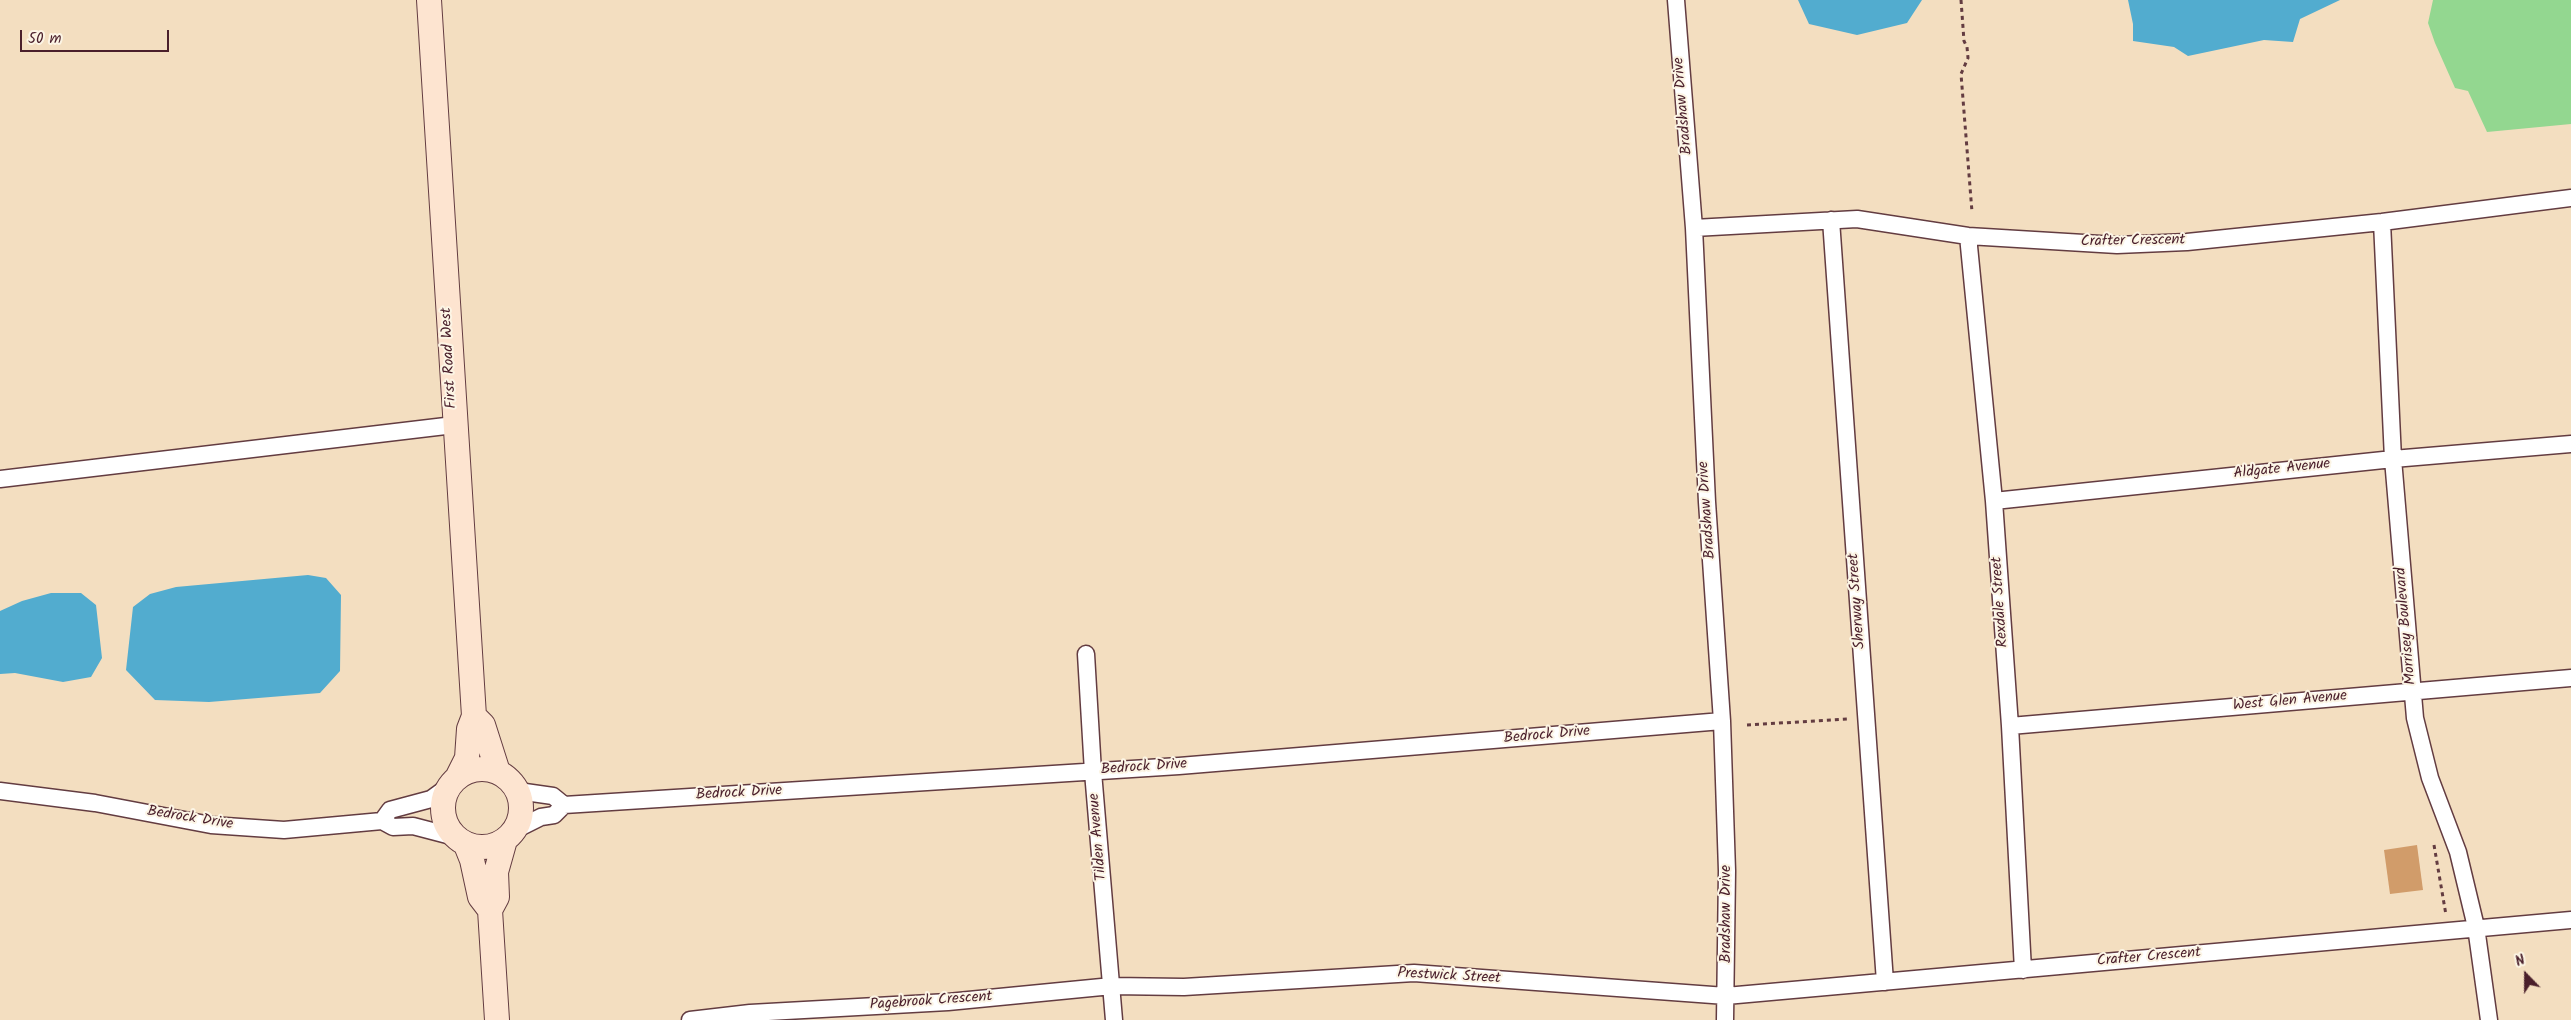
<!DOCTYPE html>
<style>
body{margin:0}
#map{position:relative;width:2571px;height:1020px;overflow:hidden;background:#f3dec0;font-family:Kalam,sans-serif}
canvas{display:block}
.north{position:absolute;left:2501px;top:950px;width:50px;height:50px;-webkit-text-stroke:4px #fcf5e5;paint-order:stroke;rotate:338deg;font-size:14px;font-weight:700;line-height:20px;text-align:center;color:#4a1f2b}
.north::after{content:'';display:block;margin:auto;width:18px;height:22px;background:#4a1f2b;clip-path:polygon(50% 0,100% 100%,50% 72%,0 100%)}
.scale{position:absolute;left:20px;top:30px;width:149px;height:22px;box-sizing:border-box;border:2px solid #4a1f2b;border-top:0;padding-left:6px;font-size:15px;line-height:18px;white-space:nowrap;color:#4a1f2b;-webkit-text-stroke:4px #fcf5e5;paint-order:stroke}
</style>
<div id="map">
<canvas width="2571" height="1020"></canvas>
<div class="north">N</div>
<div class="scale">50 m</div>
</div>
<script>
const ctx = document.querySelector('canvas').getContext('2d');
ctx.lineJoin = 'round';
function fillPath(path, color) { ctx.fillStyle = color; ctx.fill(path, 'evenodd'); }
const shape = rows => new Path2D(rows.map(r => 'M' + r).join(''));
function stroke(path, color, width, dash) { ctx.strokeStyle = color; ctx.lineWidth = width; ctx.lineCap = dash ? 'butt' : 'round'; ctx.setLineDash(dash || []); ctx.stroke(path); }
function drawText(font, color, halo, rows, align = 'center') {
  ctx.font = font + ' Kalam,sans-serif'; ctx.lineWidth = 4; ctx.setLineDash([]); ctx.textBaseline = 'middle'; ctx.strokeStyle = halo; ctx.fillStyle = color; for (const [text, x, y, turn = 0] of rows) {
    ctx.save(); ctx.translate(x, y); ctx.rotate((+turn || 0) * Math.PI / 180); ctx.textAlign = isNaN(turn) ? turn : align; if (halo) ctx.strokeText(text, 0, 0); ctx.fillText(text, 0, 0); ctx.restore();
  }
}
fillPath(shape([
 [2433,0,2571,0,2571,124,2487,132,2468,91,2455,88,2435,43,2428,23]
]), '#93d790');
fillPath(shape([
 [1798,0,1922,0,1907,23,1857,35,1809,24],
 [2128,0,2340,0,2300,19,2293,42,2264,40,2188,56,2174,47,2133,41,2133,24],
 [308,575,326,578,341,595,340,671,320,693,209,702,155,700,126,670,133,607,150,594,176,587],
 [51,593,81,593,96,605,102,658,91,677,63,682,15,673,0,674,0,611,22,601]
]), '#52accf');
fillPath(shape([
 [2417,845,2423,890,2390,894,2384,850]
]), '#d19c6a');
const street = shape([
 [1676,0,1694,228,1707,502,1722,721,1727,871,1725,1020],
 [1831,220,1885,982],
 [2382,222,2393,459,2415,718,2430,778,2458,852,2476,927,2489,1020],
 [1694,228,1857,219,1968,236,2117,245,2187,242,2382,222,2571,198],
 [1968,236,1994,501,2010,726,2023,970],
 [0,479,454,425],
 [1994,501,2393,459,2571,444],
 [1086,654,1093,772,1114,1020],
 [2010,726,2571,678],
 [0,791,95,803,211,825,284,830,382,821,393,827,413,826,455,837],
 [518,791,553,796,564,805,1179,766,1722,721],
 [382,821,390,810,431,799,449,786],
 [515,830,541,817,554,815,564,805],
 [690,1020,750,1013,948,1002,1112,986,1184,987,1414,973,1726,996,2571,920]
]);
const secondary = shape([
 [429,0,474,716,469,729,467,758,458,776],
 [474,716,483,725,498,772],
 '443 808a39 39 0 1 1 78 0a39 39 0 1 1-78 0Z',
 [466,845,472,860,480,897,490,910],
 [497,1020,490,910,497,897,496,872,505,840]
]);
stroke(street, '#633c41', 19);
stroke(secondary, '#633c41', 26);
stroke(shape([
 [1961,0,1964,41,1967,47,1968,58,1961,74,1972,212],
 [1747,725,1848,719],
 [2434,845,2446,915]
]), '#633c41', 3, [4, 4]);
stroke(street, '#fff', 16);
stroke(secondary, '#fde4d0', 24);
drawText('15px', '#4a1f2b', '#fcf5e5', [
 ["Bradshaw Drive",1684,106,-95],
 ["Crafter Crescent",2133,242,-1],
 ["First Road West",450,358,-93],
 ["Aldgate Avenue",2282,470,-6],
 ["Bradshaw Drive",1708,510,-94],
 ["Sherway Street",1858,601,-94],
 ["Rexdale Street",2001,602,-94],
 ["Morrisey Boulevard",2407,626,-95],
 ["West Glen Avenue",2290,702,-5],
 ["Bedrock Drive",1547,736,-5],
 ["Bedrock Drive",1144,768,-4],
 ["Bedrock Drive",739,794,-3],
 ["Bedrock Drive",190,819,9],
 ["Tilden Avenue",1099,837,-95],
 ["Bradshaw Drive",1727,914,-90],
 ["Crafter Crescent",2149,958,-5],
 ["Prestwick Street",1449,977,3],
 ["Pagebrook Crescent",931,1002,-4]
]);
</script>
